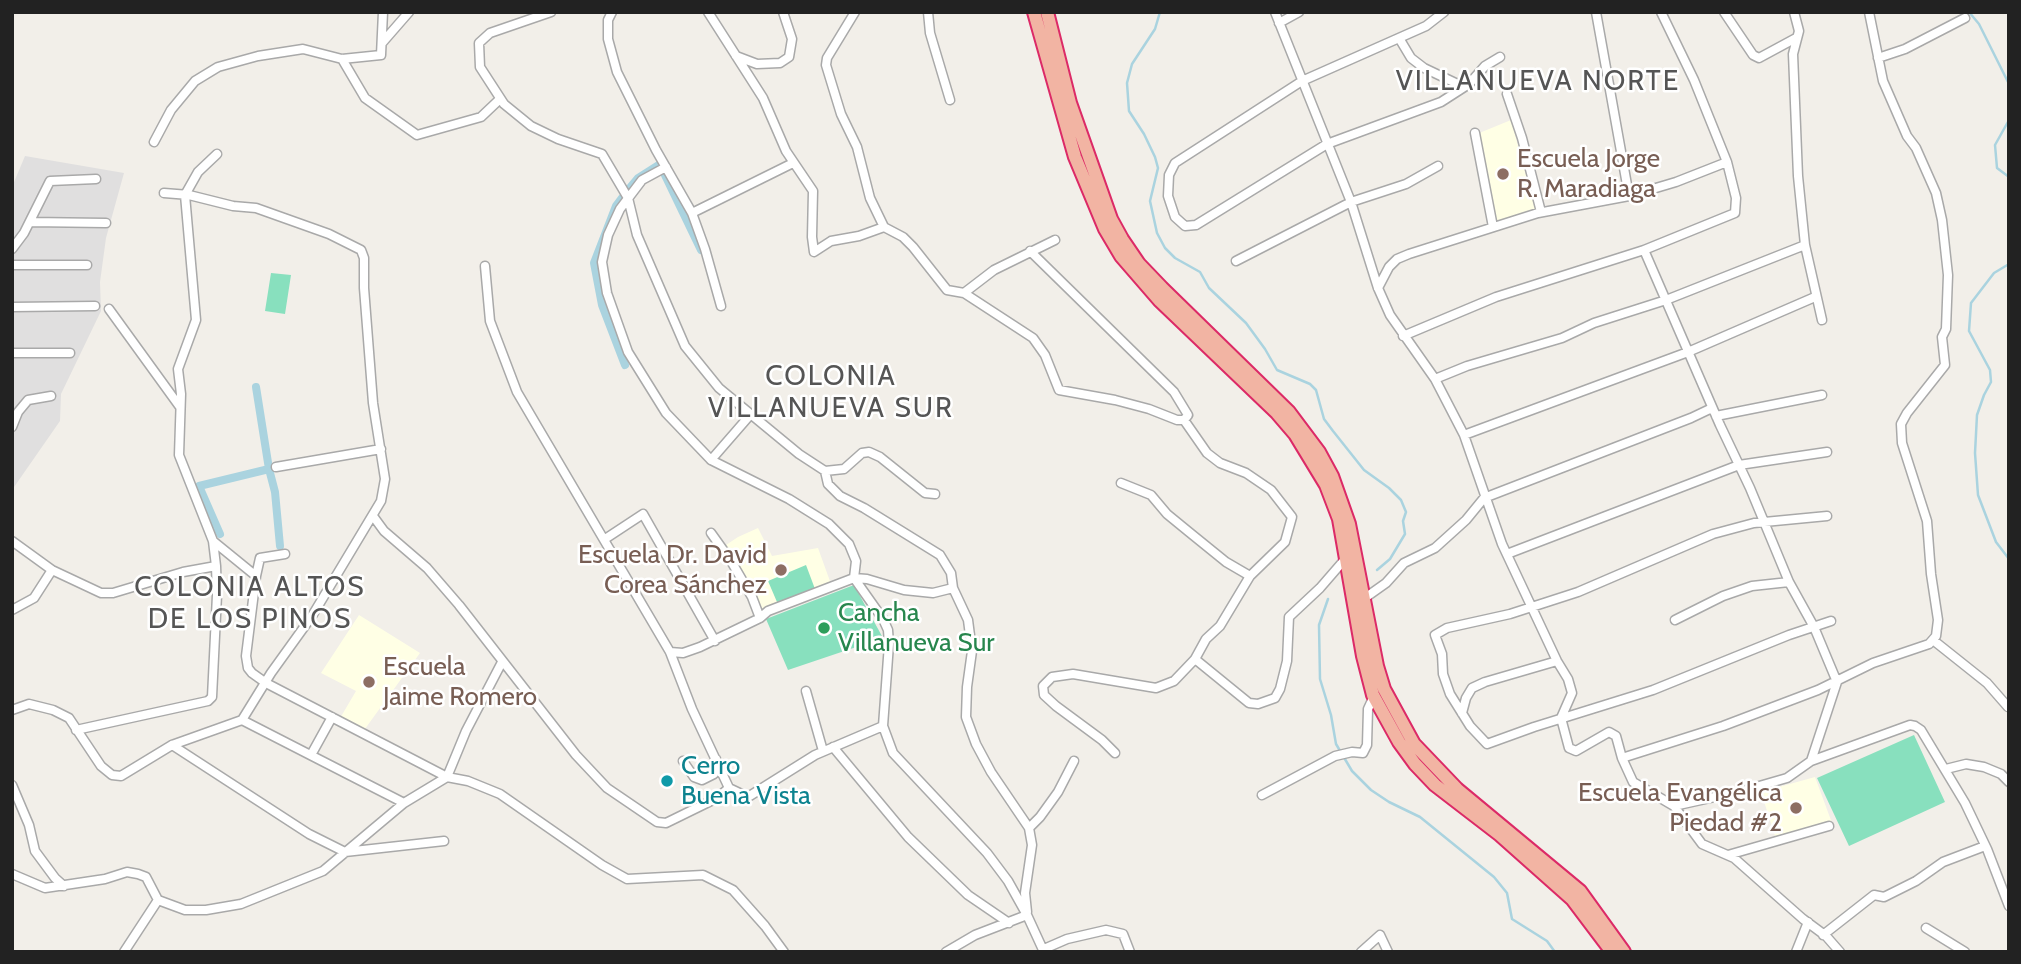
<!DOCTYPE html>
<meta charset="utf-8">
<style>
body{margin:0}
#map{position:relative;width:2021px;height:964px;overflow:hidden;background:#f2efe9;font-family:Cabin,sans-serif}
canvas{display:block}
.frame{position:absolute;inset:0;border:14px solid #222;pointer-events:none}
</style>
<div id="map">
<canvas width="2021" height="964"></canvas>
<div class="frame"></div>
</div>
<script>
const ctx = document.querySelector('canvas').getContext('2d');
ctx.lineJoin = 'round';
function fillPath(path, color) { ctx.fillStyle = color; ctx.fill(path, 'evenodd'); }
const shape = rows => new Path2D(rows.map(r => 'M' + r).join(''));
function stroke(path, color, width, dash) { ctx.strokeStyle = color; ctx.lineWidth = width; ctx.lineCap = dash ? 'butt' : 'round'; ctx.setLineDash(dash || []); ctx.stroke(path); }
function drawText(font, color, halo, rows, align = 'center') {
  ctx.font = font + ' Cabin,sans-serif'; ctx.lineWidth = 5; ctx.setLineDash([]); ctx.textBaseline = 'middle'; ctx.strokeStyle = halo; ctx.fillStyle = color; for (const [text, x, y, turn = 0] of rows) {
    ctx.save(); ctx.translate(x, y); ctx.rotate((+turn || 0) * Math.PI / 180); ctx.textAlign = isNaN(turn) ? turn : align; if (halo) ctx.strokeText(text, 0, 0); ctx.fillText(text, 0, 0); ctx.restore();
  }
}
fillPath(shape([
 [25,156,124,173,106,238,100,282,101,311,61,394,60,421,12,490,12,187]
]), '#e0dfdf');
fillPath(shape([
 [1511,120,1536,212,1491,225,1472,136],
 [758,528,772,556,818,548,831,584,762,612,723,547,738,537],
 [359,615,420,653,362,733,339,720,356,691,321,673],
 [1815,777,1832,823,1776,839,1761,792]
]), '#ffffe5');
fillPath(shape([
 [271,273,291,275,285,314,265,311],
 [806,565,815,589,777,602,768,581],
 [854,585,883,638,788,670,766,619],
 [1914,735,1945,802,1849,846,1817,778]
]), '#88e0be');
stroke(shape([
 [1160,12,1155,29,1132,64,1127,83,1129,111,1144,134,1155,157,1158,168,1150,201,1157,233,1165,248,1175,258,1200,272,1209,288,1246,323,1265,349,1277,370,1310,384,1316,390,1324,419,1333,431,1364,470,1389,488,1401,500,1406,512,1403,521,1405,534,1390,559,1377,570],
 [1969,12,1979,24,2009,84],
 [2009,120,1995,145,1997,168,2009,177],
 [2009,264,1994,273,1971,303,1969,331,1990,370,1991,382,1984,395,1977,415,1975,453,1978,495,1996,542,2009,559],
 [1328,599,1319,625,1320,679,1331,715,1336,744,1352,771,1371,790,1389,802,1420,817,1494,877,1507,893,1512,919,1547,941,1555,952]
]), '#aad3df', 2.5);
stroke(shape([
 [664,173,701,250],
 [628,190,638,178,660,164,661,166],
 [622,198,616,206,594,263,602,305,625,365],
 [256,387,269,469,274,468],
 [220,534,199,486,269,469,275,492,280,546]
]), '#aad3df', 8);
const minor = shape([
 [551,12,490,33,479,43,480,67,504,104,531,126,558,139,602,154,628,198,637,235,685,346,719,388,799,454,825,471,844,469,862,453,869,452,880,457,925,493,935,494],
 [612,12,608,20,608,39,617,72,656,150,692,213,705,249,721,306],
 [708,12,763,98,786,151,813,191,812,237,814,252,831,241,859,236,884,227],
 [855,12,827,58,826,65,841,114,857,147,870,198,884,227,903,237,913,247,947,290,964,293,994,270,1055,240],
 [928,12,930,33,950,100],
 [1275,12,1351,202,1378,288,1390,315,1435,379,1464,435,1502,544,1557,661,1568,679,1572,693,1561,718,1569,748,1576,751,1609,732,1616,736,1622,758,1633,782,1674,806,1702,844,1734,858,1803,919,1826,936,1840,952],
 [1444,12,1426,26,1302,81,1175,163,1169,175,1168,196,1175,217,1185,226,1196,225,1327,144,1441,102,1469,84,1485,66,1500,57],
 [1596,12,1629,196],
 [1724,12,1753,55,1759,58,1796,38],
 [1794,12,1799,31,1793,54,1798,176,1805,245,1822,320],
 [1279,23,1299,12],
 [1399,38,1411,58,1424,68,1464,87],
 [382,43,409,12],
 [736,56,757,64,780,63,789,57,792,39,783,12],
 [1878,58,1905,49,1965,18],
 [342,59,365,98,417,135,481,117,500,99],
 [1507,94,1522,138,1541,212],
 [1475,133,1493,227],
 [154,142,171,110,195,81,218,67,258,56,303,49,342,59,381,55,383,12],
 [666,167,642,180,620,209,608,235,602,262,607,293,628,352,666,413,711,460,789,499,829,524,849,544,856,561,854,578,883,619,888,630,889,644,883,726,893,753,987,853,1008,881,1027,915,1044,952],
 [164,193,189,195,233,206,256,208,329,234,361,250,364,258,364,288,373,403,385,479,381,501,312,616,271,673,242,720,404,803],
 [692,213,793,163],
 [30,222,106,223],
 [12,249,24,233,50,181,96,179],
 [1644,250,1720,425,1750,488,1789,582,1814,627,1837,682,1811,761],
 [1030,251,1174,392,1188,415,1184,420,1207,453,1220,463,1246,473,1271,490,1292,517,1285,542,1250,576,1220,626,1206,639,1195,659,1174,681,1156,688,1073,674,1052,677,1043,686,1044,695,1056,706,1102,740,1115,753],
 [1236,261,1351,202,1406,184,1438,166],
 [12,265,87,265],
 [1378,288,1389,267,1397,259,1409,254,1538,213,1629,196,1676,182,1727,162],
 [964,293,1033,338,1045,355,1059,390,1115,400,1149,409,1177,420,1184,420],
 [12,307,95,306],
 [109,309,180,407],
 [1403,336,1496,297,1644,250,1735,213,1736,198,1727,162,1694,80,1661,12],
 [12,353,70,353],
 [1435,379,1467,366,1562,338,1594,323,1666,300,1805,245],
 [1716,416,1822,395],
 [12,427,18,412,28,400,51,396],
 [1464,435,1688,352,1815,297],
 [711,460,751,414],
 [276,467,381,449],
 [825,471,828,484,840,496,864,508,940,555,951,573,953,588,968,620,972,651,967,687,966,717,976,744,991,772,1029,828,1032,845,1025,893,1027,912],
 [1121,483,1151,495,1167,514,1189,532,1226,562,1250,576],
 [373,516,384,531,427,568,459,605,576,755,607,788,657,822,666,823,717,798,729,788,692,709,670,652,517,392,490,321,485,266],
 [1827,516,1754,523,1713,534,1578,592,1510,614,1447,628,1435,635,1442,654,1443,674,1450,694,1470,726,1487,744,1534,727,1653,690,1789,635,1831,621],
 [711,533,731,561,752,597,760,618],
 [605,539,643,514,715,641],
 [12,541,52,570,101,593,113,593,183,572,216,566],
 [213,541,256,576,246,656,248,668,252,673,266,683,447,777,468,781,500,794,602,865,627,879,703,875,733,890,765,926,784,952],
 [1507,554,1739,465,1827,452],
 [256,576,260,558,285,554],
 [1362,600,1386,583,1404,563,1435,548,1466,520,1484,498,1691,418,1712,408],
 [12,610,34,598,52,570],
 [1675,620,1723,596,1752,586,1789,582],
 [1933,640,1987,683,2008,707],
 [670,652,683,653,700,647,760,618,768,611,854,578,867,579,904,590,933,593,953,588],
 [1195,659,1249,703,1258,704,1275,698,1280,689,1287,661,1289,617,1320,588,1346,558],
 [806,691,823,751],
 [12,710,29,704,53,710,69,718,101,766,112,775,121,776,172,745,242,720],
 [1462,713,1466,698,1472,688,1485,682,1557,661],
 [76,730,208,701,212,697,217,595,216,566,213,541,179,455,181,394,178,369,196,320,185,195,198,172,217,154],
 [172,745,309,834,345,852,444,841],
 [833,747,908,837,968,895,1009,923],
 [311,755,332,717],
 [1622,758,1723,726,1818,690,1873,663,1929,644,1936,636,1938,620,1931,574,1927,521,1902,443,1901,424,1907,413,1945,365,1942,337,1946,329,1948,275,1942,220,1936,193,1916,148,1907,136,1883,81,1869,12],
 [683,761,694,777,702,780,714,774,716,759],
 [1946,769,1966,764,1984,767,2001,774,2009,782],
 [12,785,29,825,35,851,55,878,64,886],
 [729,788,748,797,815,755,883,726],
 [1262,795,1335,756,1352,752,1363,753,1367,745,1368,709,1374,696],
 [1674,806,1742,791,1787,778,1811,761,1910,725,1915,726,1921,730,1965,803,1987,849,2009,906],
 [1029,828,1040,817,1058,792,1074,761],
 [1728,855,1829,826],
 [12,874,45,888,105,879,127,872,138,874,146,877,158,900,185,910,206,910,241,904,323,871,404,803,447,777,466,731,502,662],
 [1926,928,1965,952],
 [1823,935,1874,895,1884,897,1916,881,1943,862,1985,846],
 [1044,949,1067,939,1106,930,1123,934,1130,952],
 [124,952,158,900],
 [946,952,975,935,1027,915],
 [1361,952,1380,935,1388,952],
 [1796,952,1808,922]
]);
const trunk = shape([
 [1034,12,1075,157,1105,229,1121,256,1160,301,1277,413,1295,434,1326,485,1339,519,1363,656,1373,695,1399,742,1415,764,1435,785,1500,835,1572,899,1612,952],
 [1047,12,1070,103,1111,219,1122,239,1139,264,1162,288,1289,412,1319,452,1332,476,1349,524,1377,666,1384,689,1414,744,1457,789,1580,891,1624,952]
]);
stroke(minor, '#a9a9a9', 11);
stroke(trunk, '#dc2a67', 16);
stroke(minor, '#fff', 8);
stroke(trunk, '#f2b4a3', 12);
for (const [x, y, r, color] of [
 [1503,174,7,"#8d6e63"],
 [781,570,7,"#8d6e63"],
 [824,628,7,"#2e9e5b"],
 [369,682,7,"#8d6e63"],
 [667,781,7,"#0f9aa8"],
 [1796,808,7,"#8d6e63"]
]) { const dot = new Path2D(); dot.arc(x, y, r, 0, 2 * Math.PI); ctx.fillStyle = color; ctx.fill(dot); stroke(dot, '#fff', 2.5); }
drawText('26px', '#785e54', '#fff', [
 ["Escuela Jorge",1517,159],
 ["R. Maradiaga",1517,189],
 ["Escuela Dr. David",767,555,"right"],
 ["Corea Sánchez",767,585,"right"],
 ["Escuela",383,667],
 ["Jaime Romero",383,697],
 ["Escuela Evangélica",1782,793,"right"],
 ["Piedad #2",1782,823,"right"]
], 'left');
drawText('26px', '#27864d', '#fff', [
 ["Cancha",838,613],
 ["Villanueva Sur",838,643]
], 'left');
drawText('26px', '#0d838f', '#fff', [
 ["Cerro",681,766],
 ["Buena Vista",681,796]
], 'left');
ctx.letterSpacing = '2px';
drawText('28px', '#555', '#fff', [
 ["VILLANUEVA NORTE",1538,82],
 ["COLONIA",831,377],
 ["VILLANUEVA SUR",831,409],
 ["COLONIA ALTOS",250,588],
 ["DE LOS PINOS",250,620]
]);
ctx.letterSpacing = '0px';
</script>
